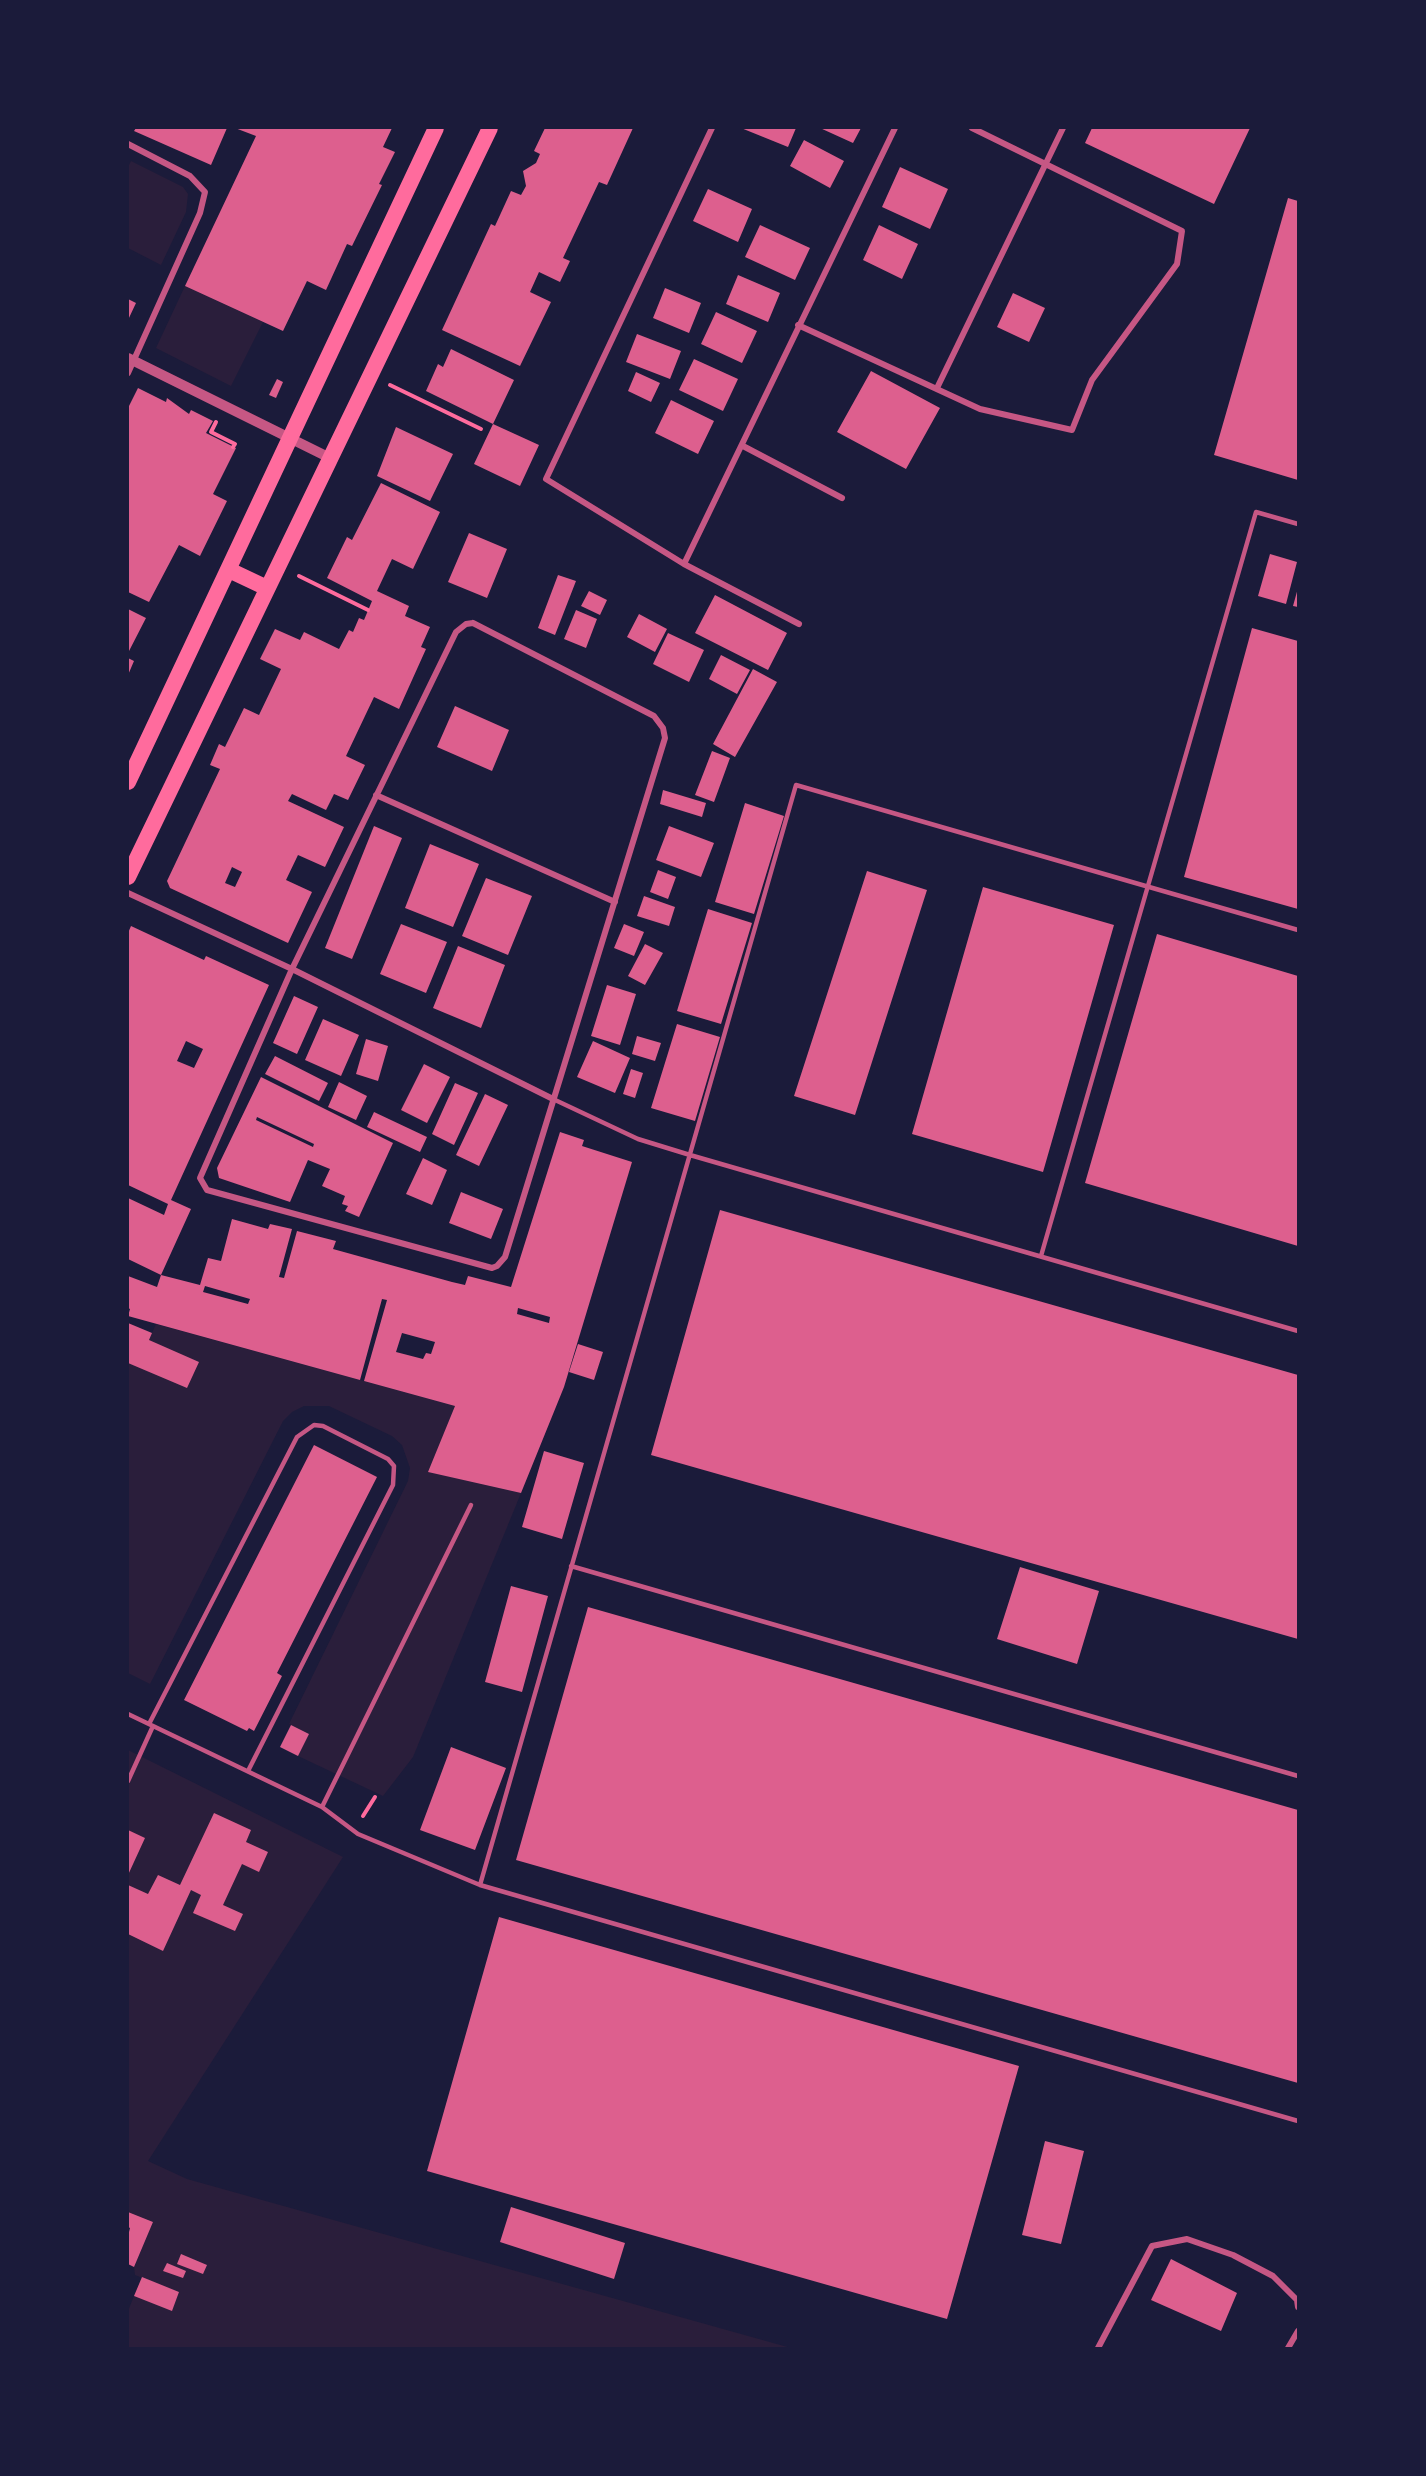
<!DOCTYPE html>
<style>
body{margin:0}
#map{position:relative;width:1426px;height:2476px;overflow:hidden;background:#1b1b3a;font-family:"DejaVu Sans",sans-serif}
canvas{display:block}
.frame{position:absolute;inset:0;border:129px solid #1b1b3a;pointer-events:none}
</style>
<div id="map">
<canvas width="1426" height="2476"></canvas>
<div class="frame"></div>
</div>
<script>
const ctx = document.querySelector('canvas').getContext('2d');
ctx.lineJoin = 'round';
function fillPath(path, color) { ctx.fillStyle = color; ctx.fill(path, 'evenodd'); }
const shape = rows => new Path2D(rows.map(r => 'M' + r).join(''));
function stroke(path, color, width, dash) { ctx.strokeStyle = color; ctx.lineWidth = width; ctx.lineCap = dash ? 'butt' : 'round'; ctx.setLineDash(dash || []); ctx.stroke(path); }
fillPath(shape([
 [131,161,183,187,188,194,186,212,161,265,128,248,128,167],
 [185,286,263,322,231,386,156,348],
 [156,1324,455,1406,429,1472,521,1493,413,1757,383,1796,298,1756,309,1734,289,1724,408,1481,410,1468,402,1445,392,1436,329,1406,304,1406,292,1412,283,1421,150,1684,128,1673,128,1363,137,1366],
 [128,1750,343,1857,148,2161,187,2179,791,2348,128,2348,128,2311,134,2296,172,2310,179,2292,135,2275,134,2267,153,2222,128,2212]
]), '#2a1e3b');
fillPath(shape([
 [136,128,227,128,211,165,134,131],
 [235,128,392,128,383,147,395,152,379,184,382,185,352,246,347,244,326,290,307,281,283,331,185,286,256,136],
 [545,128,633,128,607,185,599,182,563,258,570,261,560,282,539,272,530,292,551,302,520,366,442,330,491,224,495,226,511,191,521,195,526,186,523,171,536,163,540,154,534,151],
 [741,128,796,128,788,147],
 [820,128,861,128,853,143],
 [1092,128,1250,128,1214,204,1085,143],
 [804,140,844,161,830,188,790,166],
 [900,167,948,189,930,229,882,207],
 [708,189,752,209,738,242,693,221],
 [1288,198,1298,201,1298,480,1214,455],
 [760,225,810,248,795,280,745,257],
 [879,225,918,244,902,279,863,260],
 [738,275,780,293,768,322,726,304],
 [665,288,701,303,689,333,653,318],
 [1013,293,1045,308,1029,342,997,327],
 [128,299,136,303,128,320],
 [716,312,757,331,742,363,701,344],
 [637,334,681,351,670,379,626,362],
 [451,349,514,380,493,424,426,391,438,364,443,367],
 [694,359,738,379,723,411,679,390],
 [871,371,940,408,906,469,837,432],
 [636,372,660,383,651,402,628,391],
 [277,379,283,382,276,398,269,395],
 [138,388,166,402,167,398,189,414,191,410,213,421,206,433,236,448,213,494,227,501,200,556,179,545,149,602,128,592,128,408],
 [671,400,714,421,698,454,655,433],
 [493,424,539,445,520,486,474,464],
 [396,427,453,454,430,501,377,476],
 [381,483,440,512,413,569,392,559,377,591,409,606,405,616,430,627,421,647,426,649,399,709,374,697,346,756,365,765,348,800,334,794,326,810,292,794,288,801,344,827,325,867,298,855,286,880,312,892,288,943,170,888,167,881,220,769,210,765,219,744,225,747,244,708,259,715,281,669,260,659,275,629,300,640,304,632,339,649,349,630,353,632,359,618,364,620,372,601,327,578,347,537,352,540],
 [232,867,242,872,235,887,225,883],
 [469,533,507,549,487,598,448,582],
 [1270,554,1297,562,1286,604,1258,596],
 [558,575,576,581,555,635,538,628],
 [1298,588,1298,607,1293,606],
 [589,591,607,600,600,615,581,606],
 [715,595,787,633,768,670,695,633],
 [128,609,146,618,128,653],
 [576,610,597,619,586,648,564,639],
 [639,614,667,629,655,652,627,637],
 [1252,628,1298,641,1298,909,1184,877],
 [668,633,704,650,689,682,653,664],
 [721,655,750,670,737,694,709,679],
 [128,658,134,661,128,675],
 [753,669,777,682,735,757,713,744],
 [455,706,509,730,492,771,437,747],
 [712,751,730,758,714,802,695,795],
 [663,790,706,803,702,817,660,804],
 [745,803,784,816,754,914,715,902],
 [374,826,402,838,352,959,325,948],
 [669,826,714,843,701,877,656,860],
 [430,844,479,864,453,927,405,908],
 [658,870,676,877,668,899,650,892],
 [867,871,927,890,855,1115,794,1096],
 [486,878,532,896,508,955,462,936],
 [983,887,1114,925,1043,1172,912,1134],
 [644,896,675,907,669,926,637,916],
 [708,909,752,923,721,1024,677,1011],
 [401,924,447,942,426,993,380,974],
 [624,924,644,932,634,956,614,948],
 [131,926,204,960,206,956,269,985,171,1200,191,1209,161,1275,128,1259,128,1198,164,1215,168,1204,128,1185,128,933],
 [186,1041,203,1049,194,1068,177,1061],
 [1157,934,1298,976,1298,1246,1085,1183],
 [645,944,663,953,645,985,628,976],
 [458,946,505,965,481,1028,433,1008],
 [607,985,636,994,620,1045,591,1036],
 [294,996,318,1007,297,1054,273,1043],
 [323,1019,359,1035,341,1076,305,1060],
 [677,1024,720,1037,695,1121,651,1108],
 [637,1036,661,1043,655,1061,632,1054],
 [366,1039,388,1046,378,1081,356,1074],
 [593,1041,630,1058,615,1093,577,1077],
 [275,1056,328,1083,319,1101,265,1074],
 [424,1064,450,1077,427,1123,401,1110],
 [631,1069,643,1073,635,1098,623,1094],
 [261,1077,393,1143,359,1217,345,1211,348,1206,342,1204,345,1196,322,1186,330,1169,308,1160,290,1202,219,1178,217,1168],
 [257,1117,314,1144,313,1147,256,1120],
 [339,1082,367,1096,356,1120,328,1107],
 [455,1083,478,1093,454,1145,432,1134],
 [485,1094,508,1105,479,1166,456,1155],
 [374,1112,427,1137,420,1152,367,1127],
 [560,1132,584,1140,582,1146,632,1162,564,1387,521,1493,428,1472,455,1406,364,1381,387,1300,382,1299,360,1380,128,1316,130,1309,128,1308,128,1276,157,1287,161,1275,200,1285,208,1258,221,1261,232,1219,268,1229,270,1224,292,1229,279,1277,284,1278,297,1231,336,1241,333,1249,452,1282,465,1285,468,1276,511,1287],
 [205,1286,250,1299,248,1304,203,1292],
 [518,1308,550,1317,549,1323,517,1314],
 [402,1333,435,1342,431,1354,426,1353,423,1359,396,1352],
 [423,1158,447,1170,432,1205,406,1194],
 [461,1192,503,1209,491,1239,449,1223],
 [720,1210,1298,1375,1298,1639,651,1455],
 [128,1323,152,1333,149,1340,199,1362,187,1388,128,1363],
 [578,1344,603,1352,594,1380,569,1372],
 [314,1445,377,1477,277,1673,282,1676,254,1731,249,1728,247,1731,184,1700],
 [544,1451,584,1463,562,1539,522,1527],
 [1020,1567,1099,1591,1077,1664,997,1639],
 [511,1586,548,1596,522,1692,485,1682],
 [588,1607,1298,1810,1298,2083,516,1860],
 [291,1725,309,1734,298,1756,280,1747],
 [451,1747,506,1768,475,1850,420,1830],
 [214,1813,251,1830,246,1842,268,1852,259,1872,242,1864,223,1905,243,1914,235,1931,193,1913,201,1895,191,1890,163,1951,128,1934,128,1885,148,1894,158,1875,180,1885],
 [128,1830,145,1838,128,1875],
 [499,1917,1019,2066,947,2319,427,2171],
 [1045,2141,1084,2151,1061,2244,1022,2235],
 [511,2207,625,2243,614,2279,500,2242],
 [128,2212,153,2222,134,2267,128,2264,128,2236,130,2228,128,2227],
 [181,2254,207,2265,203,2274,177,2264],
 [1171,2259,1237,2293,1221,2331,1151,2300],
 [167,2263,186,2271,183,2278,163,2271],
 [142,2277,179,2292,172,2311,134,2296]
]), '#dd5f8e');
stroke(shape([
 [390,385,481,429],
 [216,422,211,432,235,444,233,447],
 [299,576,368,610],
 [363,1816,375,1797]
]), '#ff6b9d', 4);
stroke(shape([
 [553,1099,638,1139,690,1155,1298,1331],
 [1041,1256,1256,512,1298,524],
 [571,1566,1298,1776],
 [128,1714,322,1807,358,1834,480,1885,1298,2121],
 [149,1724,297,1437,314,1425,323,1426,388,1459,394,1466,393,1485,248,1771],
 [128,1781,153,1726],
 [322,1807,471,1505],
 [480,1885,796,785,1298,930]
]), '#c65784', 4.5);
stroke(shape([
 [712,128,546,479,684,564,799,624],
 [128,144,190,176,205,192,200,213,128,373],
 [798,325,980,409,1072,430,1092,380,1177,264,1182,231,972,128],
 [937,388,1063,128],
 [743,446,842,498],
 [684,564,895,128],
 [473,623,654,716,663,728,665,738,505,1257,497,1266,492,1268,207,1190,200,1178,292,969,456,632,466,624,473,623],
 [376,795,615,902],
 [128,893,292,969,553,1099],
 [1098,2348,1152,2246,1187,2239,1233,2255,1273,2276,1297,2300,1298,2307],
 [1288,2348,1298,2331]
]), '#c65784', 6);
stroke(shape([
 [128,358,330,458]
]), '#c65784', 10);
stroke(shape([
 [229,570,267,588],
 [128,782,436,128],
 [128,877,490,128]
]), '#ff6b9d', 16);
</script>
